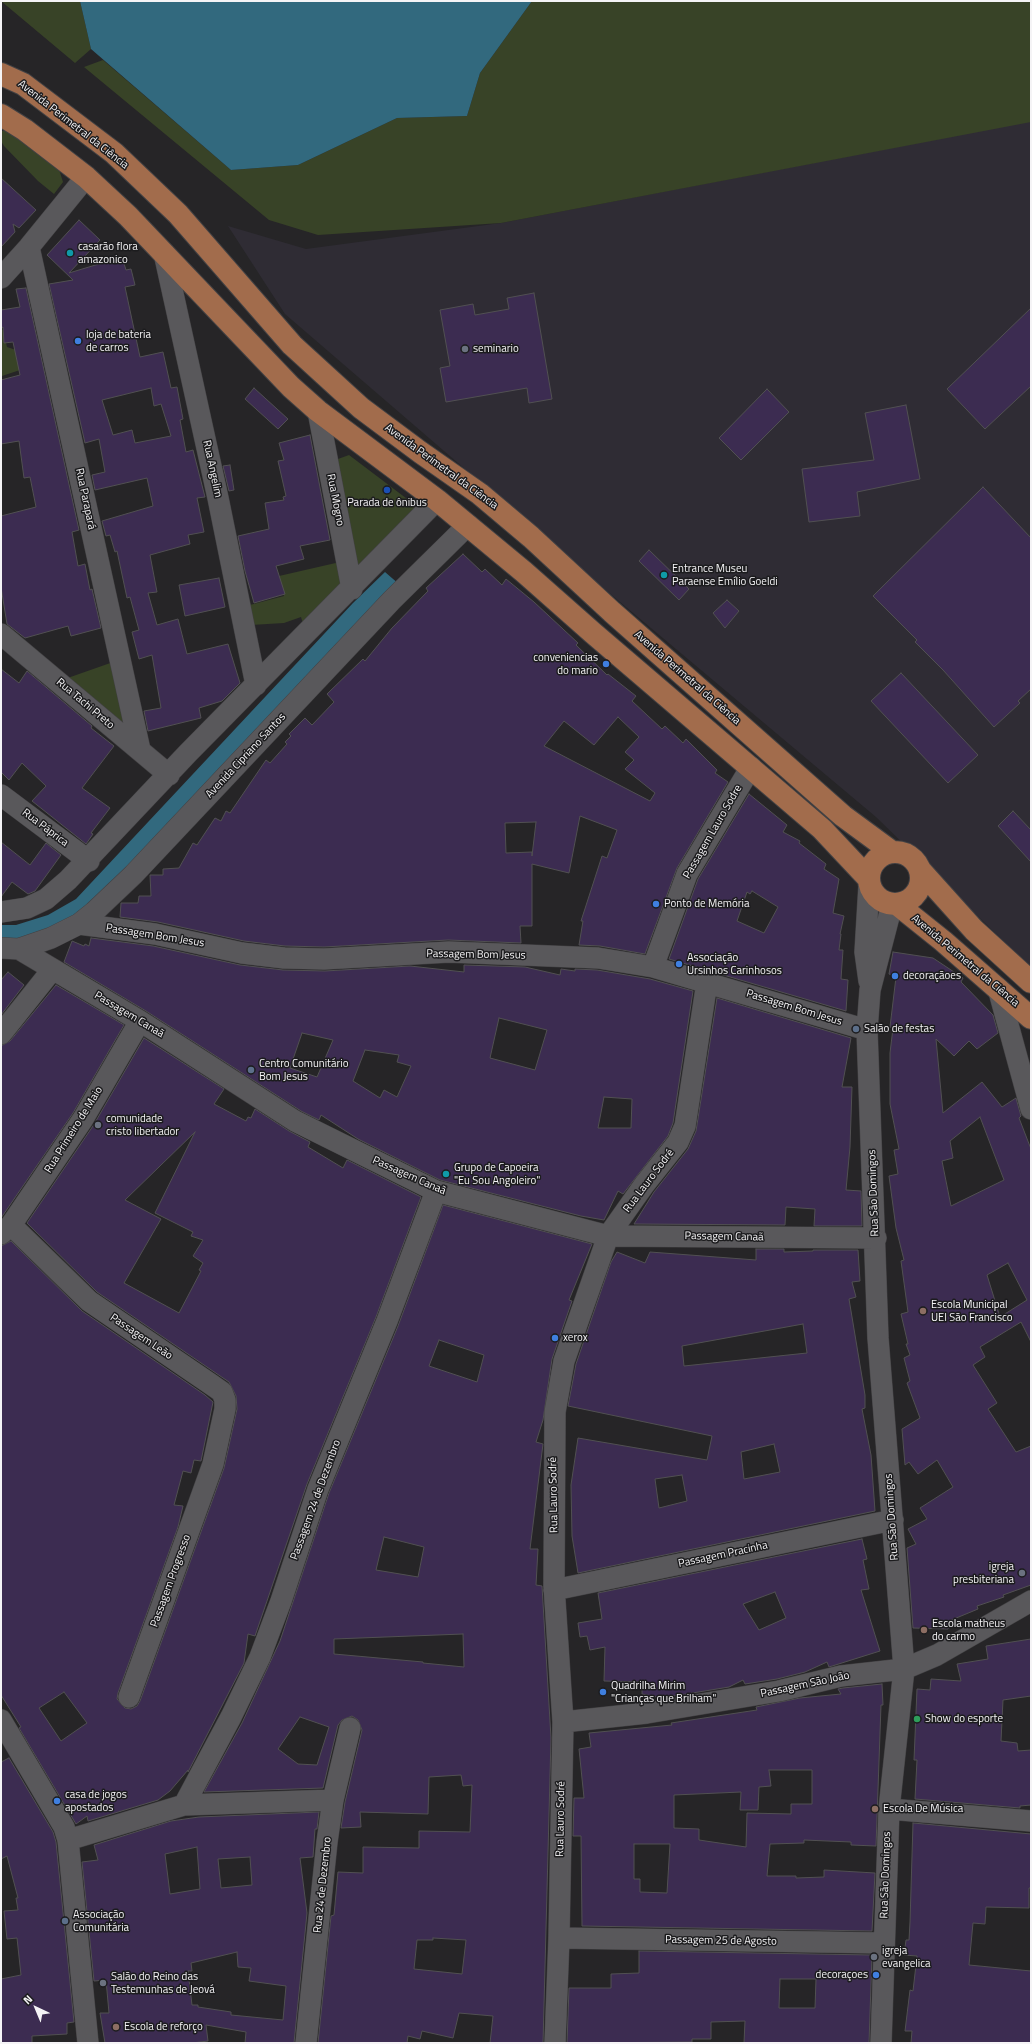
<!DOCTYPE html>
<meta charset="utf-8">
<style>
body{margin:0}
#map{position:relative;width:1032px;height:2044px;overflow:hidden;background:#262527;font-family:"Titillium Web",sans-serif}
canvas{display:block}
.frame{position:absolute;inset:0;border:2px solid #f5f4f6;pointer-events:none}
.north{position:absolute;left:16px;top:1988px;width:40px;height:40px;-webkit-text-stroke:3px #1c1c1e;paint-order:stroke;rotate:316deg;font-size:11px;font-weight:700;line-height:16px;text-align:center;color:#f5f4f6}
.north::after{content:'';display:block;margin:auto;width:14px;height:18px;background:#f5f4f6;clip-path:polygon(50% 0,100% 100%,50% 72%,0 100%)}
</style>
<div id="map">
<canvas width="1032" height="2044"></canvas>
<div class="frame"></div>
<div class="north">N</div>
</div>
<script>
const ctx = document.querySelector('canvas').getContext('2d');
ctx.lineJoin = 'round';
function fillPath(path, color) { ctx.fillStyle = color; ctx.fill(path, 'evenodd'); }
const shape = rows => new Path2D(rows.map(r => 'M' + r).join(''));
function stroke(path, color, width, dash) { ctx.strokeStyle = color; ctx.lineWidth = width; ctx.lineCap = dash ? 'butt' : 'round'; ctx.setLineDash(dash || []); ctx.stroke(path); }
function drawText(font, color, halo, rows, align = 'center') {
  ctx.font = font + ' "Titillium Web",sans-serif'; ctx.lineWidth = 3; ctx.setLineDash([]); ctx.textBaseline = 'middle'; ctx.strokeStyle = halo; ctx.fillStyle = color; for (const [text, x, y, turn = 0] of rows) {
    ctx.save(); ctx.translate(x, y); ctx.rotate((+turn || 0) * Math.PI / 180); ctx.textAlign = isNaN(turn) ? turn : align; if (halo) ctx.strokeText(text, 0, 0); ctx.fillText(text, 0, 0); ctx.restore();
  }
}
fillPath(shape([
 [1031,121,1031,968,876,817,595,581,285,314,228,226,306,249,501,223]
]), '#2f2c34');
fillPath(shape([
 [1,1,80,1,91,49,75,63],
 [532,1,1031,1,1031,122,501,223,318,235,269,220,84,67,103,60,231,170,298,165,397,118,467,116,480,73],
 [1,131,7,131,57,163,63,182,54,194,38,181,4,146,1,141],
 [1,330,3,330,7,347,16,350,20,370,2,376],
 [349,455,423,511,369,566,352,569,334,479,338,459],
 [340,562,347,589,305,630,301,617,284,623,251,625,246,606,284,596,279,576],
 [116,661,135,741,62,680]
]), '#384327');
fillPath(shape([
 [80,1,532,1,480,73,467,116,397,118,298,165,231,170,91,49],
 [385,572,400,585,97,900,63,927,34,938,1,941,1,925,16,925,48,915,76,899,353,603]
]), '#32697e');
const building = shape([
 [1,178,36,210,19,228,13,224,15,232,1,247,1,178],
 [79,220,100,240,69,273,122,257,126,270,131,269,135,285,125,287,140,357,163,352,171,388,177,387,183,419,180,420,186,452,193,450,205,497,197,498,204,532,188,535,190,544,150,555,157,592,148,593,157,625,178,619,187,654,228,644,240,683,222,701,199,708,201,718,148,731,144,711,161,708,152,655,139,659,132,632,139,630,130,597,127,598,117,551,115,552,110,535,106,536,102,521,153,506,147,478,95,490,92,475,105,472,99,439,85,443,49,284,73,280,47,255,79,220],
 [151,388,154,406,161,404,171,436,135,443,132,430,113,435,102,400,151,388],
 [26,288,79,530,72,532,78,566,85,564,90,590,92,589,101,628,71,636,68,626,25,638,7,624,1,587,1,516,36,507,30,477,24,478,19,441,1,444,1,380,20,375,13,342,4,343,3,327,1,328,1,310,20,307,16,289,26,288],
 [534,293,552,399,529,403,527,388,446,402,440,368,450,366,440,310,473,304,475,315,509,309,507,298,534,293],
 [1031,308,1031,386,985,429,947,389,1031,308],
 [254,388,288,419,278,429,245,399,254,388],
 [767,389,789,412,741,460,719,438,767,389],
 [906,405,920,479,857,492,860,516,809,522,802,469,874,460,865,413,906,405],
 [310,435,330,540,300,546,304,559,276,566,285,594,254,603,245,571,238,536,269,529,265,503,284,500,283,497,286,496,278,461,284,460,279,443,310,435],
 [230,465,234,490,229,491,223,466,230,465],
 [983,487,1031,538,1031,689,1018,701,1020,703,994,727,943,670,915,642,917,640,873,596,983,487],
 [649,550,689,589,679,600,639,561,649,550],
 [463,554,482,572,485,569,502,585,506,579,534,602,578,643,576,645,607,675,608,674,636,696,632,701,662,729,665,726,683,743,686,739,717,770,715,773,728,782,677,868,645,954,600,946,579,945,583,921,581,921,602,856,607,858,617,830,580,816,569,873,532,864,532,926,520,926,521,943,448,940,324,947,285,946,244,941,158,922,120,917,121,903,138,903,139,896,151,896,150,875,163,875,163,869,179,868,193,843,197,845,215,818,221,821,226,811,230,813,266,760,270,763,287,744,285,742,291,736,289,734,305,718,312,725,334,702,327,694,363,659,365,661,392,628,428,591,426,588,463,554],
 [618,717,639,737,625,752,634,760,625,769,655,793,650,801,544,746,564,721,594,745,618,717],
 [536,822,532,856,532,852,506,853,505,823,536,822],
 [219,578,225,607,185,616,179,585,219,578],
 [727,600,739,611,725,628,713,613,727,600],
 [1,669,19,683,27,671,92,726,91,728,114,746,82,788,110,808,91,833,93,834,86,844,32,801,46,786,22,763,9,780,1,772,1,669],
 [901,673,978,755,948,783,871,701,901,673],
 [749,794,787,825,783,832,800,841,799,843,826,864,824,869,839,879,833,913,844,916,840,934,841,934,839,950,843,950,841,979,848,980,846,1011,669,959,698,879,749,794],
 [752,891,778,907,764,933,737,921,747,892,750,894,752,891],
 [1013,811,1031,830,1031,862,998,826,1013,811],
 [1,842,30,865,46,843,61,855,35,891,28,894,12,882,1,897,1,842],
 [91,938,153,946,240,965,283,970,325,971,410,966,464,972,464,965,525,967,560,975,561,969,575,971,575,969,597,970,650,979,693,991,673,1123,668,1136,623,1194,618,1191,604,1220,581,1216,440,1180,358,1139,321,1115,319,1120,301,1111,146,1011,64,962,72,941,84,946,85,944,89,946,91,938],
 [499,1018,547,1030,535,1070,490,1058,499,1018],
 [302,1033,333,1040,317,1077,290,1068,302,1033],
 [365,1050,399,1055,397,1062,411,1066,397,1097,384,1090,380,1098,353,1081,365,1050],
 [604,1097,632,1099,631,1128,598,1128,604,1097],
 [893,952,933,958,963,978,961,982,993,1015,998,1033,977,1049,969,1041,954,1056,936,1039,943,1113,982,1082,1002,1107,1016,1098,1021,1116,1019,1118,1031,1149,1031,1342,1021,1322,980,1347,985,1357,973,1365,997,1403,988,1409,1016,1452,1031,1446,1031,1585,1003,1595,1004,1597,977,1606,978,1609,949,1621,948,1629,913,1628,907,1548,916,1544,908,1529,927,1519,920,1508,953,1487,937,1460,918,1474,909,1462,905,1465,902,1429,920,1418,907,1383,910,1381,904,1358,910,1355,906,1344,908,1344,901,1314,908,1312,901,1261,904,1260,896,1228,889,1176,898,1174,894,1150,899,1149,890,1104,890,1053,893,1028,890,1027,896,977,889,974,893,952],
 [980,1117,1004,1180,951,1206,942,1161,953,1158,950,1141,980,1117],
 [1008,1263,1027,1300,1000,1317,987,1275,1008,1263],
 [8,972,24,985,1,1015,1,980,8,972],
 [56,985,124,1025,73,1113,1,1218,1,1046,10,1041,56,985],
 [717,998,851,1038,842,1087,852,1087,850,1147,846,1190,861,1191,862,1226,814,1226,815,1209,786,1207,785,1225,634,1224,654,1192,688,1149,696,1131,717,998],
 [144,1038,224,1089,214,1104,246,1121,248,1117,251,1118,255,1109,289,1131,310,1142,308,1147,343,1168,347,1160,421,1197,376,1317,307,1484,255,1636,248,1634,244,1663,188,1772,188,1770,170,1791,158,1800,88,1821,87,1816,76,1824,19,1728,21,1727,1,1695,1,1246,11,1241,82,1311,205,1395,213,1402,201,1461,194,1460,191,1473,183,1471,174,1505,183,1506,178,1527,118,1693,117,1699,125,1708,131,1709,137,1706,140,1701,224,1468,237,1409,236,1396,229,1382,97,1292,27,1223,93,1126,144,1038],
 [195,1132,155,1213,193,1232,191,1236,203,1240,193,1256,203,1263,199,1270,201,1271,179,1313,124,1283,161,1219,125,1200,195,1132],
 [64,1692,87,1723,61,1741,39,1708,64,1692],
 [443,1205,592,1244,569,1300,572,1301,552,1359,543,1420,536,1442,543,1444,530,1549,538,1549,536,1585,542,1586,551,1738,543,2043,490,2043,493,2016,459,2013,453,2038,422,2031,420,2039,408,2036,407,2043,318,2043,331,1916,334,1915,338,1872,363,1873,363,1847,419,1848,419,1831,470,1832,472,1785,463,1786,461,1775,429,1777,428,1814,360,1812,361,1827,341,1828,345,1802,362,1730,358,1720,352,1716,342,1720,338,1725,323,1788,204,1792,242,1723,280,1641,329,1493,398,1326,443,1205],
 [439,1340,484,1355,477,1382,429,1366,439,1340],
 [384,1537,424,1547,418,1577,376,1570,384,1537],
 [463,1634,464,1667,423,1663,423,1662,334,1654,334,1639,463,1634],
 [300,1717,329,1727,317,1765,298,1764,278,1749,300,1717],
 [433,1938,466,1940,462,1974,414,1969,417,1940,433,1940,433,1938],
 [756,1249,784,1249,784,1252,813,1251,813,1250,858,1250,860,1281,852,1282,856,1297,849,1299,865,1395,865,1408,862,1409,871,1455,875,1511,578,1573,572,1536,571,1485,578,1438,707,1460,712,1436,568,1406,576,1364,611,1262,617,1252,645,1263,650,1252,756,1260,756,1249],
 [803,1324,807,1353,684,1366,682,1346,803,1324],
 [774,1444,780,1472,744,1479,741,1452,774,1444],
 [682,1475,687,1501,659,1508,655,1479,682,1475],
 [862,1539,867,1559,863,1560,869,1589,861,1590,880,1651,829,1667,827,1662,805,1672,777,1679,745,1684,743,1680,729,1687,662,1698,642,1694,642,1682,604,1681,605,1647,590,1650,587,1636,580,1637,578,1623,602,1619,598,1593,862,1539],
 [775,1592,786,1618,759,1630,743,1604,775,1592],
 [1031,1639,1031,1696,1003,1700,1001,1741,1017,1743,1018,1751,1031,1750,1031,1805,1020,1806,1020,1808,915,1799,917,1760,914,1760,917,1689,930,1690,931,1679,961,1681,957,1664,988,1659,986,1646,1031,1639],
 [882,1684,883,1705,881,1705,876,1846,851,1845,851,1842,804,1840,804,1843,770,1844,767,1876,796,1876,796,1878,824,1877,824,1870,875,1873,872,1931,582,1926,581,1836,573,1836,574,1798,584,1798,579,1749,591,1747,589,1733,672,1725,671,1723,757,1710,756,1707,800,1698,841,1694,838,1689,843,1688,882,1684],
 [769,1770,812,1770,812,1804,791,1804,791,1814,747,1813,746,1847,699,1840,699,1829,674,1828,674,1795,741,1792,740,1810,758,1810,759,1787,771,1786,769,1770],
 [634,1844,670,1844,667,1893,640,1892,640,1879,634,1879,634,1844],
 [9,1758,53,1832,56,1842,74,2022,67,2023,67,2034,32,2036,32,2043,1,2043,1,1979,21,1975,17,1938,7,1939,4,1911,18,1910,16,1898,18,1898,7,1856,1,1859,1,1762,9,1758],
 [319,1812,317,1829,315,1829,313,1857,300,1858,307,1913,294,2043,245,2043,246,2032,206,2025,208,2041,192,2043,105,2043,100,2013,109,2013,106,1980,94,1981,82,1862,98,1860,94,1845,171,1821,199,1817,319,1812],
 [197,1847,200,1889,170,1894,165,1854,197,1847],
 [250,1857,252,1885,221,1888,218,1859,250,1857],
 [237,1952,238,1967,251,1968,249,1981,286,1986,283,2020,231,2015,231,2012,198,2007,198,2005,192,2005,188,1971,192,1971,191,1963,237,1952],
 [913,1823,1031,1834,1031,1888,1029,1888,1029,1908,986,1907,985,1924,973,1923,969,1965,1031,1971,1031,2043,911,2043,912,2031,905,2031,910,1990,913,1991,917,1956,904,1955,906,1940,909,1940,910,1922,913,1823],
 [639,1951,872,1955,869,2043,744,2043,745,2021,711,2022,711,2039,692,2039,692,2042,567,2043,569,1988,611,1988,611,1974,639,1973,639,1951],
 [780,1979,816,1979,815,2008,779,2008,780,1979]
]);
fillPath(building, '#3c2c51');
stroke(building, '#515052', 1);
const minor = shape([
 [29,247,140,750],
 [164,253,218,498,256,685],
 [1,278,29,247,86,177],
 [318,411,352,589],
 [1,634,169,775],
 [1,795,89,861],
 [1,912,27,908,46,899,68,880,188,753,437,500],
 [79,924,155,934,242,953,284,958,324,959,449,952,598,958,653,967,867,1030],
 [1,948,19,949,51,938,79,924,94,912,133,875,392,600,468,525],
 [19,949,140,1021,295,1121,436,1191,608,1236,876,1238],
 [653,967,687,874,751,767],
 [869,981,865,952,869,885],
 [998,988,1031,1109],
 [1,1034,52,970],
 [11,1225,89,1301,212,1385,222,1392,225,1400,225,1409,213,1464,129,1697],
 [1,1234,11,1225,83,1119,140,1021],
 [554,1590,893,1520],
 [1,1720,64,1827,68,1840,88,2043],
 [563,1722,647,1713,779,1691,841,1676,904,1669,937,1655,1031,1601],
 [184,1805,231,1717,260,1657,281,1601,318,1489,387,1321,436,1191],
 [889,1809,1031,1821],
 [68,1840,184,1805,333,1800],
 [559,1938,883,1943],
 [306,2043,327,1842,333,1800,350,1728],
 [555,2043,559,1938,563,1722,554,1586,555,1412,564,1361,608,1236,644,1185,678,1142,685,1126,707,982],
 [881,2043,889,1809,904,1669,878,1338,867,1030,870,990,892,905]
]);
const major = shape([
 [1,74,23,84,114,153,178,214,292,345,361,408,420,452,480,494,531,537,612,612,843,816,892,852],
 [1,115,25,130,86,177,128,216,291,387,318,411,437,500,524,572,593,633,822,829,868,878],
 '869 878a26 26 0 1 1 52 0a26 26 0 1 1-52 0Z',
 [921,871,974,930,1031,982],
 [898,905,943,941,1031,1018]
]);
stroke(minor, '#424143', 22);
stroke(major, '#424143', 24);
stroke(minor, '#59585b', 21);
stroke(major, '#a26c4c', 22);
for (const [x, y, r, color] of [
 [70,253,4,"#0f9aa8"],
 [78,341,4,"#3f7fe0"],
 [465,349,4,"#6b7280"],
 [387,490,4,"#1a4fb4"],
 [664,575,4,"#0f9aa8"],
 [606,664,4,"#3f7fe0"],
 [656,904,4,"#3f7fe0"],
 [679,964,4,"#3f7fe0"],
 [895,976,4,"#3f7fe0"],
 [856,1029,4,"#5c6f8a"],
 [251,1070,4,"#5c6f8a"],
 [98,1125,4,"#6b7280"],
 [446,1174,4,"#0f9aa8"],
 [923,1311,4,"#8d6e63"],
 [555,1338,4,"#3f7fe0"],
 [1022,1573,4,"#6b7280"],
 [924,1630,4,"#8d6e63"],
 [603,1692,4,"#3f7fe0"],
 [917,1719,4,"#2e9e5b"],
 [57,1801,4,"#3f7fe0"],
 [875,1809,4,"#8d6e63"],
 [65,1921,4,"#5c6f8a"],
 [874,1957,4,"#6b7280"],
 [876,1975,4,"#3f7fe0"],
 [103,1983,4,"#6b7280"],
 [116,2027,4,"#8d6e63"]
]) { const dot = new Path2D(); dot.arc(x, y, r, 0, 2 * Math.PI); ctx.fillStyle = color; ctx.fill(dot); stroke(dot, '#1c1c1e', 1.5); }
drawText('11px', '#f5f4f6', '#1c1c1e', [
 ["Avenida Perimetral da Ciência",73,125,38],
 ["Avenida Perimetral da Ciência",441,467,36],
 ["Rua Angelim",212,469,78],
 ["Rua Parapará",85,499,78],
 ["Rua Mogno",335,500,79],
 ["Avenida Perimetral da Ciência",687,678,41],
 ["Rua Tachi Preto",85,704,40],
 ["Avenida Cipriano Santos",246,756,-47],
 ["Rua Páprica",45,828,37],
 ["Passagem Lauro Sodre",713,832,-60],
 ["Passagem Bom Jesus",155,936,9],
 ["Passagem Bom Jesus",476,955,1],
 ["Avenida Perimetral da Ciência",965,961,40],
 ["Passagem Bom Jesus",794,1008,17],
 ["Passagem Canaã",129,1015,31],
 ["Rua Primeiro de Maio",74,1130,-58],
 ["Passagem Canaã",409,1176,24],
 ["Rua Lauro Sodré",649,1181,-53],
 ["Rua São Domingos",874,1193,-92],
 ["Passagem Canaã",724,1237,1],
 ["Passagem Leão",141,1337,34],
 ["Rua Lauro Sodré",554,1495,-91],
 ["Passagem 24 de Dezembro",316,1500,-70],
 ["Rua São Domingos",892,1517,-94],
 ["Passagem Pracinha",723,1555,-12],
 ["Passagem Progresso",171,1581,-70],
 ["Passagem São João",805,1685,-12],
 ["Rua Lauro Sodré",561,1819,-89],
 ["Rua São Domingos",886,1875,-88],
 ["Rua 24 de Dezembro",323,1885,-84],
 ["Passagem 25 de Agosto",721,1941,1]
]);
drawText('11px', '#f5f4f6', '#1c1c1e', [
 ["casarão flora",78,247],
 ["amazonico",78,260],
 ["loja de bateria",86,335],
 ["de carros",86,348],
 ["seminario",473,349],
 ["Parada de ônibus",387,503,"center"],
 ["Entrance Museu",672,569],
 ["Paraense Emílio Goeldi",672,582],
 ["conveniencias",598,658,"right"],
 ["do mario",598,671,"right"],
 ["Ponto de Memória",664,904],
 ["Associação",687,958],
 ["Ursinhos Carinhosos",687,971],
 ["decoraçãoes",903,976],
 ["Salão de festas",864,1029],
 ["Centro Comunitário",259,1064],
 ["Bom Jesus",259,1077],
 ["comunidade",106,1119],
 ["cristo libertador",106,1132],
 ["Grupo de Capoeira",454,1168],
 ["\"Eu Sou Angoleiro\"",454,1181],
 ["Escola Municipal",931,1305],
 ["UEI São Francisco",931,1318],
 ["xerox",563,1338],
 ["igreja",1014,1567,"right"],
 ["presbiteriana",1014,1580,"right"],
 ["Escola matheus",932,1624],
 ["do carmo",932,1637],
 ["Quadrilha Mirim",611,1686],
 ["\"Crianças que Brilham\"",611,1699],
 ["Show do esporte",925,1719],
 ["casa de jogos",65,1795],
 ["apostados",65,1808],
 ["Escola De Música",883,1809],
 ["Associação",73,1915],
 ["Comunitária",73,1928],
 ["igreja",882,1951],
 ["evangelica",882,1964],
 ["decoraçoes",868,1975,"right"],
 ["Salão do Reino das",111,1977],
 ["Testemunhas de Jeová",111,1990],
 ["Escola de reforço",124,2027]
], 'left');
</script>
